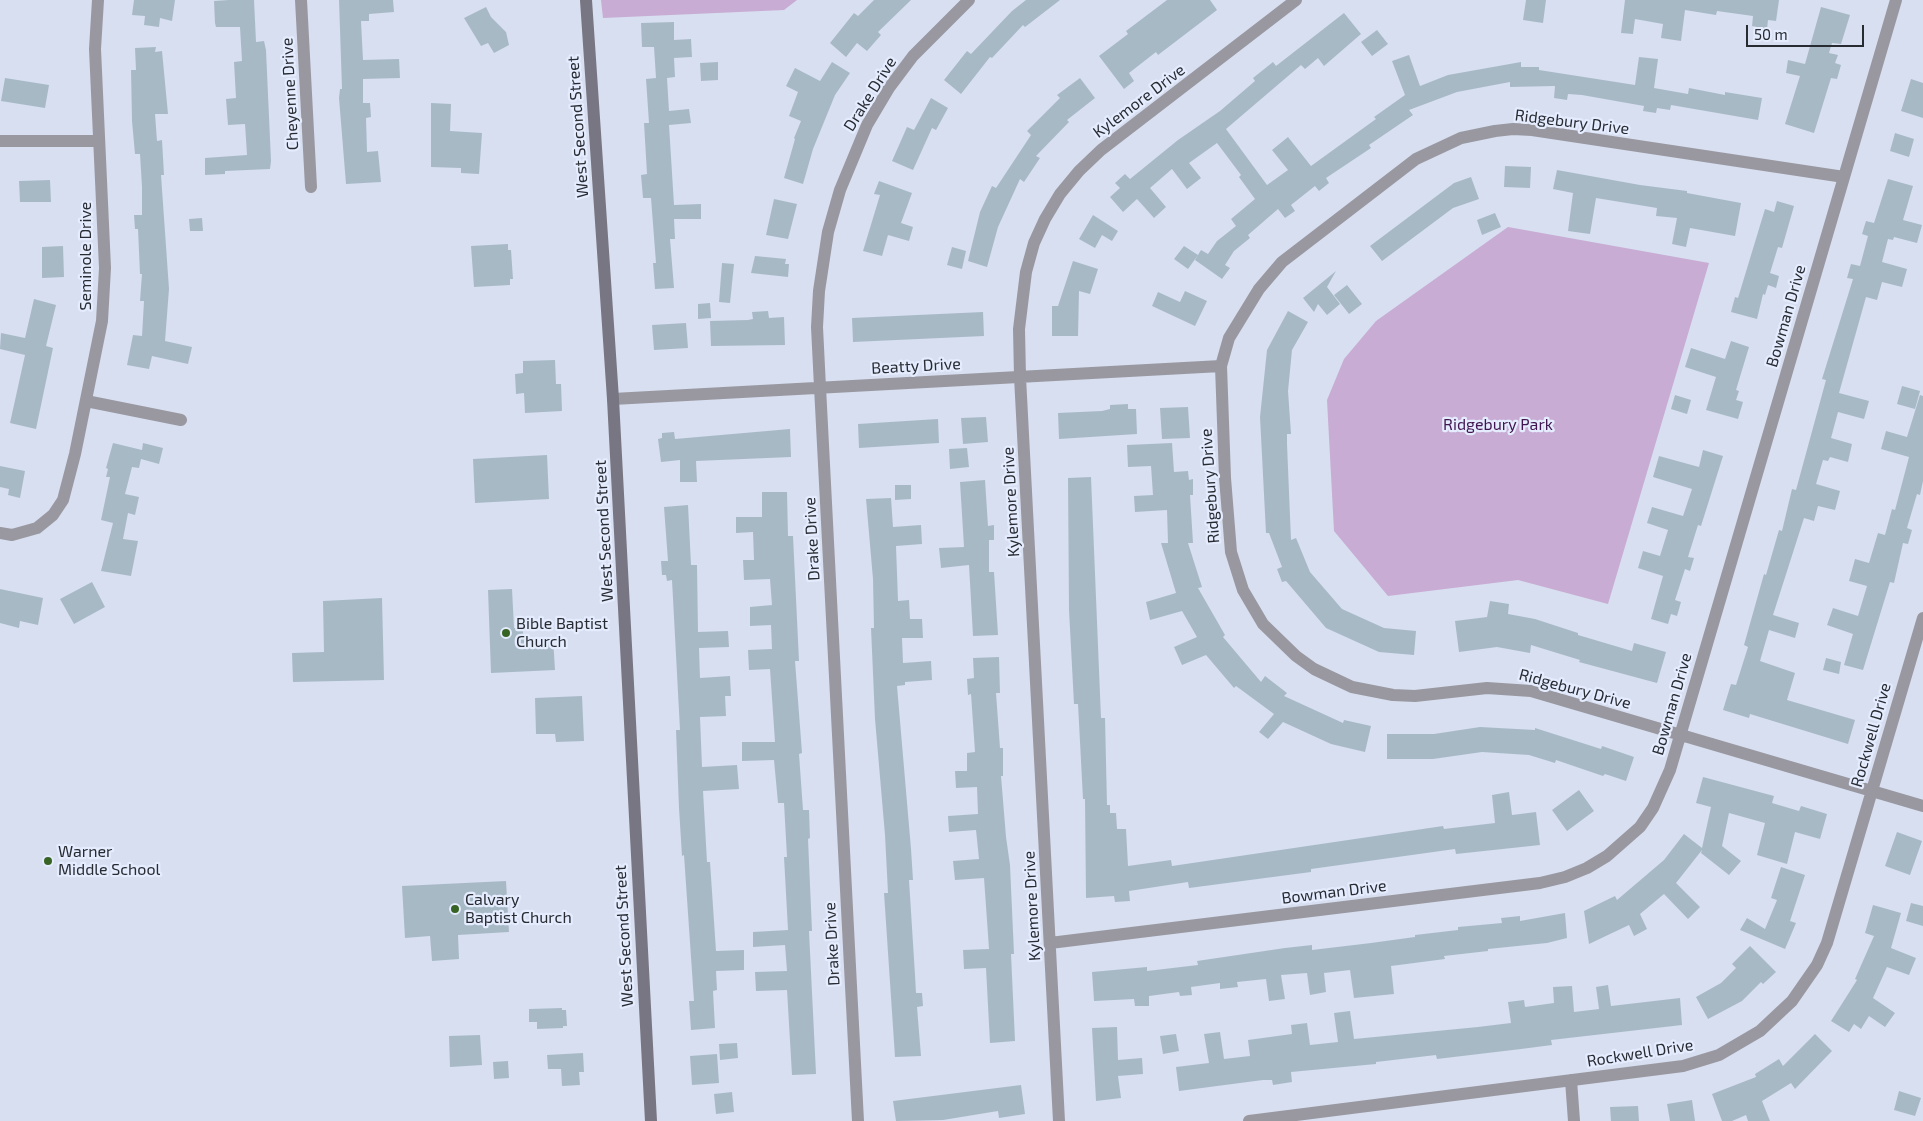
<!DOCTYPE html>
<style>
body{margin:0}
#map{position:relative;width:1923px;height:1121px;overflow:hidden;background:#d7dff1;font-family:"Exo 2",sans-serif}
canvas{display:block}
.scale{position:absolute;left:1746px;top:25px;width:118px;height:22px;box-sizing:border-box;border:2px solid #282b32;border-top:0;padding-left:6px;font-size:15px;line-height:18px;white-space:nowrap;color:#282b32;-webkit-text-stroke:4px #e4ecfe;paint-order:stroke}
</style>
<div id="map">
<canvas width="1923" height="1121"></canvas>
<div class="scale">50 m</div>
</div>
<script>
const ctx = document.querySelector('canvas').getContext('2d');
ctx.lineJoin = 'round';
function fillPath(path, color) { ctx.fillStyle = color; ctx.fill(path, 'evenodd'); }
const shape = rows => new Path2D(rows.map(r => 'M' + r).join(''));
function stroke(path, color, width, dash) { ctx.strokeStyle = color; ctx.lineWidth = width; ctx.lineCap = dash ? 'butt' : 'round'; ctx.setLineDash(dash || []); ctx.stroke(path); }
function drawText(font, color, halo, rows, align = 'center') {
  ctx.font = font + ' "Exo 2",sans-serif'; ctx.lineWidth = 4.5; ctx.setLineDash([]); ctx.textBaseline = 'middle'; ctx.strokeStyle = halo; ctx.fillStyle = color; for (const [text, x, y, turn = 0] of rows) {
    ctx.save(); ctx.translate(x, y); ctx.rotate((+turn || 0) * Math.PI / 180); ctx.textAlign = isNaN(turn) ? turn : align; if (halo) ctx.strokeText(text, 0, 0); ctx.fillText(text, 0, 0); ctx.restore();
  }
}
fillPath(shape([
 [601,0,797,0,784,10,603,18],
 [1508,227,1709,263,1608,604,1518,580,1388,596,1334,531,1327,400,1344,359,1376,321]
]), '#c8acd3');
fillPath(shape([
 [134,0,175,0,172,21,160,18,159,27,144,25,145,16,132,15],
 [229,0,254,0,256,42,264,41,266,50,271,161,270,169,225,171,225,174,205,175,205,158,247,155,245,124,228,125,226,99,236,98,234,62,242,61,240,27,216,27,215,23,214,1],
 [339,0,393,0,394,12,369,14,369,21,361,21,363,60,399,59,400,78,363,79,363,103,370,103,371,117,366,118,367,152,378,151,381,182,346,184,339,98,340,89,342,89],
 [874,0,911,0,878,32,881,35,867,51,857,43,846,57,830,43,854,13,858,16],
 [1026,0,1060,0,1025,27,1023,25,992,58,990,57,961,94,944,80,967,51,971,54,1012,11],
 [1167,0,1210,0,1217,10,1158,55,1156,52,1129,73,1134,81,1124,89,1099,56,1128,34,1126,31],
 [1526,0,1546,0,1543,23,1523,20],
 [1625,0,1779,0,1776,21,1768,20,1767,29,1752,26,1753,16,1717,11,1716,15,1685,10,1681,41,1661,38,1663,24,1635,19,1633,34,1621,33],
 [486,7,491,17,506,32,509,45,494,53,488,43,481,46,464,18],
 [1821,7,1850,15,1841,44,1832,43,1829,53,1838,55,1835,63,1841,65,1837,79,1831,78,1814,133,1785,124,1800,76,1786,73,1788,60,1805,64],
 [1344,13,1361,34,1324,66,1318,58,1305,69,1301,65,1226,129,1267,185,1288,170,1272,150,1288,137,1311,166,1376,119,1374,117,1405,95,1392,61,1409,55,1420,86,1448,75,1521,62,1521,67,1539,67,1539,70,1635,85,1639,57,1658,59,1654,88,1688,94,1689,88,1725,95,1725,92,1762,98,1758,120,1671,105,1670,110,1657,108,1656,113,1643,111,1644,106,1582,95,1568,94,1567,100,1554,98,1555,86,1510,87,1510,82,1457,92,1409,110,1413,115,1369,145,1371,148,1326,178,1329,183,1319,191,1315,186,1291,205,1295,211,1285,218,1278,209,1248,235,1250,238,1234,251,1225,265,1230,268,1222,279,1195,260,1201,250,1208,254,1217,241,1236,226,1231,219,1255,199,1239,177,1241,175,1217,143,1189,163,1201,178,1187,189,1172,169,1150,188,1166,207,1154,218,1137,199,1123,212,1110,197,1120,188,1115,183,1125,174,1130,179,1178,140,1220,111,1255,81,1253,78,1273,62,1276,66],
 [674,22,674,40,691,39,692,57,674,58,675,77,667,78,669,111,689,109,691,123,669,125,674,205,701,204,701,219,674,219,675,239,670,239,674,288,655,289,653,263,656,263,651,198,643,198,641,175,647,174,644,123,649,123,646,79,656,78,654,47,642,47,641,23],
 [1377,30,1388,44,1372,56,1361,42],
 [156,47,155,52,162,51,168,114,155,114,157,141,162,140,164,175,161,175,169,289,165,341,192,347,188,364,152,356,149,369,127,365,133,335,142,336,144,301,140,301,142,274,140,274,138,229,135,229,134,215,142,215,142,187,140,154,135,154,132,121,131,70,136,70,135,48],
 [718,62,718,80,701,81,700,63],
 [832,62,850,73,835,95,813,149,803,184,784,178,795,139,794,138,801,121,789,116,798,92,786,86,795,68,820,81],
 [5,78,49,85,45,108,1,101],
 [1080,78,1095,98,1067,120,1069,122,1036,156,1040,158,1024,182,1020,179,998,227,987,267,968,261,980,212,992,186,996,188,1031,135,1027,131,1060,98,1057,95],
 [1911,79,1923,83,1923,118,1901,111],
 [931,98,948,108,936,130,932,128,913,170,892,161,907,127,914,130],
 [431,103,451,104,450,131,482,133,479,174,461,173,461,168,431,167],
 [1895,133,1914,139,1909,157,1890,151],
 [1505,166,1531,167,1530,188,1504,187],
 [1557,170,1640,185,1687,191,1687,193,1741,203,1735,236,1690,228,1686,247,1672,244,1677,218,1656,216,1657,208,1596,198,1590,234,1568,231,1573,193,1553,189],
 [1471,177,1479,199,1453,208,1382,261,1370,246,1454,183],
 [1888,179,1913,186,1903,220,1922,225,1917,243,1894,237,1893,240,1888,239,1882,262,1907,269,1902,287,1882,282,1877,300,1866,297,1839,393,1869,401,1864,419,1838,412,1831,438,1852,444,1848,462,1830,457,1828,461,1823,460,1816,484,1840,491,1835,510,1818,506,1814,521,1804,518,1773,615,1799,623,1795,638,1769,630,1760,661,1795,673,1787,700,1855,720,1848,744,1750,714,1749,718,1723,710,1731,684,1736,685,1748,647,1744,645,1764,574,1766,575,1779,530,1782,531,1792,489,1796,490,1826,380,1822,379,1853,279,1847,278,1851,264,1860,266,1868,236,1862,234,1866,221,1874,223],
 [50,180,51,202,20,202,19,181],
 [879,181,912,193,901,223,913,227,909,241,888,235,882,256,863,251,880,195,874,194],
 [774,199,797,204,788,239,766,235],
 [1777,201,1794,206,1782,248,1778,247,1770,273,1779,276,1776,288,1768,285,1765,295,1763,294,1757,319,1731,312,1735,297,1738,298,1765,209,1774,212],
 [1495,213,1501,227,1482,235,1477,220],
 [1093,215,1118,231,1112,241,1102,235,1095,248,1079,239],
 [202,218,203,231,190,231,189,219],
 [508,244,508,250,511,250,513,279,510,279,510,285,474,287,471,246],
 [63,246,64,277,42,278,42,247],
 [1184,246,1198,255,1188,269,1174,259],
 [952,247,966,251,962,269,947,265],
 [755,256,786,259,785,264,789,264,788,277,751,273],
 [1073,261,1098,269,1090,294,1079,291,1078,336,1052,336,1052,306,1058,306],
 [722,263,734,264,730,303,719,302],
 [1336,271,1327,287,1340,304,1327,315,1318,304,1314,312,1303,298],
 [1347,285,1362,304,1349,314,1334,295],
 [1185,291,1207,301,1195,326,1152,306,1158,292,1180,302],
 [34,299,56,305,46,346,53,348,36,429,10,423,25,355,0,349,1,333,25,338],
 [710,303,711,318,698,319,698,304],
 [768,311,769,318,784,317,785,345,711,346,710,321,748,320,753,319,752,312],
 [1288,311,1308,322,1292,350,1288,391,1291,434,1287,434,1287,444,1291,540,1296,538,1310,572,1342,609,1384,628,1416,631,1414,655,1379,652,1326,628,1286,581,1282,582,1277,569,1282,567,1269,533,1266,533,1260,417,1267,350],
 [983,312,984,336,853,342,852,318],
 [686,323,688,348,654,350,652,325],
 [1731,341,1749,347,1736,390,1739,391,1736,400,1743,402,1738,419,1706,410,1716,377,1685,367,1691,348,1725,359],
 [555,360,556,384,561,384,562,411,525,413,524,393,516,394,515,374,523,373,523,361],
 [1902,386,1920,391,1915,409,1897,404],
 [1675,395,1691,400,1687,414,1671,409],
 [1920,395,1923,396,1923,481,1920,495,1917,494,1907,528,1912,530,1908,544,1903,543,1894,583,1890,582,1863,670,1844,665,1853,634,1827,625,1833,608,1858,616,1867,586,1849,581,1855,559,1869,563,1878,533,1885,535,1892,509,1895,510,1909,457,1881,449,1886,431,1907,437],
 [1128,404,1128,409,1136,409,1137,434,1059,439,1058,413,1102,411,1110,409,1110,405],
 [1188,407,1190,438,1162,439,1160,408],
 [986,417,988,442,963,444,961,418],
 [938,419,939,443,859,448,858,424],
 [790,429,791,457,696,461,697,482,680,482,680,460,661,462,658,439,662,438,662,433,674,432,675,439],
 [113,443,142,450,143,443,163,448,159,464,141,459,139,468,132,467,125,494,139,497,135,515,128,513,123,539,138,541,131,576,101,571,113,523,101,520,110,477,106,477,108,469,106,468],
 [1172,443,1174,472,1188,471,1189,480,1193,479,1193,495,1190,495,1193,543,1188,543,1202,587,1198,588,1225,635,1223,637,1261,682,1265,676,1287,693,1284,696,1343,723,1344,720,1371,726,1365,752,1331,744,1283,722,1268,739,1259,732,1274,714,1236,686,1234,688,1206,655,1182,665,1174,647,1197,637,1182,611,1150,620,1146,602,1176,593,1161,543,1168,543,1167,510,1135,512,1134,496,1153,495,1151,466,1128,467,1127,445],
 [967,448,969,467,950,469,949,449],
 [1703,450,1723,456,1701,526,1698,525,1688,557,1694,558,1690,571,1685,569,1675,600,1681,602,1677,616,1671,614,1668,624,1651,619,1663,576,1638,568,1643,551,1660,556,1668,530,1647,523,1652,507,1683,516,1692,489,1653,477,1659,456,1699,467],
 [547,455,549,499,475,503,473,459],
 [0,466,25,471,20,498,8,495,9,489,0,487],
 [1091,477,1101,718,1105,718,1107,805,1110,805,1110,813,1116,813,1117,829,1126,829,1128,866,1171,860,1172,866,1443,826,1444,829,1495,823,1492,795,1509,792,1512,815,1536,812,1540,845,1456,854,1455,849,1311,869,1311,872,1189,888,1188,882,1129,891,1130,901,1115,902,1114,896,1086,898,1085,799,1083,799,1078,704,1074,704,1069,610,1068,478],
 [985,480,988,526,994,525,994,540,989,540,989,572,994,572,998,635,973,636,969,565,941,568,939,548,964,547,960,482],
 [895,485,911,485,911,499,895,500],
 [762,492,787,492,788,536,793,536,799,661,795,661,802,753,799,754,803,810,809,810,810,838,808,839,812,931,809,931,816,1074,792,1075,787,990,756,991,755,972,787,971,785,945,753,947,753,932,788,930,784,857,787,857,784,803,778,803,774,760,742,761,742,742,775,742,770,669,749,670,748,650,772,649,771,625,750,626,750,607,772,605,770,579,744,580,743,560,754,560,753,532,736,533,736,517,762,517],
 [891,498,893,527,921,525,922,544,896,546,898,601,909,600,910,619,922,619,923,638,902,638,903,663,931,661,932,680,905,682,905,685,897,686,911,849,913,880,909,880,915,975,916,993,922,993,923,1006,917,1007,921,1056,895,1057,884,893,888,893,885,835,875,719,871,628,874,628,873,579,866,499],
 [688,505,691,565,697,565,698,632,728,631,729,647,699,648,700,678,730,676,731,696,725,696,726,716,700,717,702,767,737,765,739,789,703,791,707,862,710,862,716,951,744,950,744,970,716,971,717,990,713,991,715,1028,691,1030,689,1001,694,1001,684,855,682,856,679,808,676,730,680,730,672,580,667,581,666,575,662,575,661,561,668,561,664,507],
 [92,582,105,607,74,624,60,599],
 [0,589,43,598,38,625,20,621,19,628,0,623],
 [512,589,514,628,523,628,523,639,553,638,555,670,491,673,488,590],
 [382,598,384,680,293,682,292,653,324,652,323,601],
 [1490,601,1509,604,1508,614,1535,619,1578,633,1578,635,1632,651,1634,643,1666,652,1657,683,1579,662,1580,660,1531,645,1530,653,1497,647,1459,652,1455,621,1487,617],
 [999,657,1000,693,996,693,1000,748,1003,748,1003,776,1001,776,1006,837,1010,865,1014,954,1011,954,1015,1041,990,1043,986,968,964,969,963,950,989,949,984,878,955,880,953,861,979,859,976,830,949,832,948,816,978,814,977,787,956,788,955,771,967,771,967,753,975,752,971,694,968,695,967,679,974,678,973,658],
 [1826,658,1841,662,1839,674,1823,670],
 [582,696,584,741,556,742,555,734,536,734,535,698],
 [1480,727,1535,730,1535,728,1601,749,1602,746,1634,757,1626,781,1605,774,1603,776,1556,760,1555,763,1529,755,1482,752,1433,759,1387,759,1387,734,1434,734],
 [1703,777,1774,796,1772,803,1799,811,1801,806,1827,814,1820,839,1795,832,1787,864,1757,855,1765,823,1729,813,1722,846,1741,861,1729,875,1701,853,1702,850,1676,883,1700,907,1688,919,1664,894,1640,914,1647,929,1634,936,1629,925,1589,944,1584,911,1615,896,1617,900,1664,860,1684,834,1702,848,1711,807,1696,803],
 [1579,790,1594,811,1567,831,1552,810],
 [1897,832,1922,841,1910,875,1885,866],
 [1781,867,1805,875,1790,921,1796,923,1785,949,1740,930,1747,918,1765,929,1777,900,1771,898],
 [506,881,509,932,458,935,459,959,432,961,430,936,405,938,402,886],
 [1911,903,1923,906,1923,926,1906,921],
 [1873,905,1901,913,1891,948,1916,958,1909,975,1887,967,1873,998,1895,1013,1885,1027,1869,1016,1861,1029,1854,1024,1849,1032,1831,1021,1857,980,1855,979,1874,936,1865,933],
 [1565,913,1567,938,1547,943,1488,949,1488,951,1444,956,1445,959,1391,966,1394,994,1354,998,1350,970,1324,973,1326,992,1310,995,1307,973,1281,975,1285,999,1269,1001,1266,979,1237,982,1238,987,1220,989,1220,983,1191,987,1192,995,1180,996,1179,992,1149,996,1149,1006,1135,1006,1134,999,1094,1001,1092,972,1147,967,1147,971,1198,965,1197,961,1285,948,1312,945,1312,950,1371,943,1415,937,1415,935,1458,930,1458,927,1502,923,1501,918,1520,916,1520,921],
 [1750,946,1776,972,1763,984,1761,982,1742,1001,1708,1019,1696,997,1721,983,1736,968,1732,964],
 [1608,985,1611,1006,1680,998,1682,1025,1551,1040,1552,1045,1521,1049,1437,1059,1436,1055,1376,1062,1376,1064,1291,1072,1292,1082,1273,1085,1272,1080,1263,1080,1179,1091,1176,1067,1209,1063,1204,1034,1220,1032,1224,1059,1250,1056,1248,1040,1292,1034,1291,1025,1307,1023,1310,1045,1338,1042,1334,1013,1350,1011,1354,1039,1478,1027,1511,1023,1508,1002,1524,1000,1525,1007,1554,1003,1553,987,1572,986,1574,1012,1599,1009,1596,987],
 [562,1008,562,1010,566,1010,567,1026,563,1026,563,1028,537,1029,537,1022,529,1022,529,1009],
 [1117,1027,1118,1060,1142,1058,1143,1074,1118,1076,1121,1098,1096,1101,1092,1028],
 [1176,1034,1179,1051,1163,1054,1160,1036],
 [1815,1034,1832,1051,1795,1089,1791,1083,1762,1101,1770,1121,1748,1121,1746,1115,1732,1121,1722,1121,1712,1094,1756,1077,1755,1074,1779,1059,1783,1066],
 [480,1035,482,1065,450,1067,449,1036],
 [737,1043,738,1058,720,1060,719,1044],
 [583,1053,584,1072,579,1072,580,1085,562,1086,561,1069,548,1069,547,1055],
 [717,1054,719,1083,692,1085,690,1056],
 [508,1061,509,1078,494,1079,493,1062],
 [1021,1085,1025,1114,999,1118,998,1111,943,1120,896,1121,893,1101],
 [1899,1091,1921,1098,1915,1116,1894,1110],
 [732,1092,734,1112,716,1114,714,1094],
 [1692,1100,1695,1121,1670,1121,1667,1104],
 [1638,1106,1639,1121,1611,1121,1610,1107]
]), '#a8b9c6');
stroke(shape([
 [301,0,311,187],
 [0,141,99,141],
 [1844,177,1532,130,1513,129,1495,131,1461,138,1416,159,1282,262,1259,289,1229,338,1221,366,1225,478,1231,552,1243,590,1263,624,1296,656,1314,669,1352,687,1393,695,1415,696,1487,688,1531,691,1923,806],
 [613,399,1221,366],
 [86,401,181,420],
 [0,533,12,535,37,528,53,515,63,500,75,454,102,321,105,268,95,49,98,0],
 [1050,943,1540,883,1565,877,1587,868,1607,856,1640,827,1653,808,1670,770,1896,0],
 [1571,1080,1574,1121],
 [858,1121,820,387,817,327,819,291,828,232,840,190,867,125,889,88,913,56,969,0],
 [1059,1121,1020,377,1019,329,1026,272,1034,243,1045,219,1060,194,1079,171,1101,150,1296,0],
 [1249,1121,1683,1066,1719,1055,1760,1031,1792,1001,1817,965,1827,943,1923,618]
]), '#9998a0', 12);
stroke(shape([
 [586,0,613,399,651,1121]
]), '#787682', 12);
for (const [x, y, r, color] of [
 [506,633,5,"#376424"],
 [48,861,5,"#376424"],
 [455,909,5,"#376424"]
]) { const dot = new Path2D(); dot.arc(x, y, r, 0, 2 * Math.PI); ctx.fillStyle = color; ctx.fill(dot); stroke(dot, '#e4ecfe', 2); }
drawText('16px', '#282b32', '#e4ecfe', [
 ["Cheyenne Drive",290,94,-93],
 ["Drake Drive",870,94,-58],
 ["Kylemore Drive",1139,101,-37],
 ["Ridgebury Drive",1572,122,7],
 ["West Second Street",578,127,-94],
 ["Seminole Drive",86,256,-90],
 ["Bowman Drive",1786,316,-74],
 ["Beatty Drive",916,366,-3],
 ["Ridgebury Drive",1210,486,-94],
 ["Kylemore Drive",1011,502,-93],
 ["West Second Street",604,531,-93],
 ["Drake Drive",812,539,-93],
 ["Ridgebury Drive",1575,689,15],
 ["Bowman Drive",1672,704,-74],
 ["Rockwell Drive",1871,735,-74],
 ["Bowman Drive",1334,892,-7],
 ["Kylemore Drive",1032,906,-93],
 ["West Second Street",624,936,-93],
 ["Drake Drive",832,944,-93],
 ["Rockwell Drive",1640,1053,-9]
]);
drawText('16px', '#421550', '#e4ecfe', [
 ["Ridgebury Park",1498,425]
]);
drawText('16px', '#282b32', '#e4ecfe', [
 ["Bible Baptist",516,624],
 ["Church",516,642],
 ["Warner",58,852],
 ["Middle School",58,870],
 ["Calvary",465,900],
 ["Baptist Church",465,918]
], 'left');
</script>
